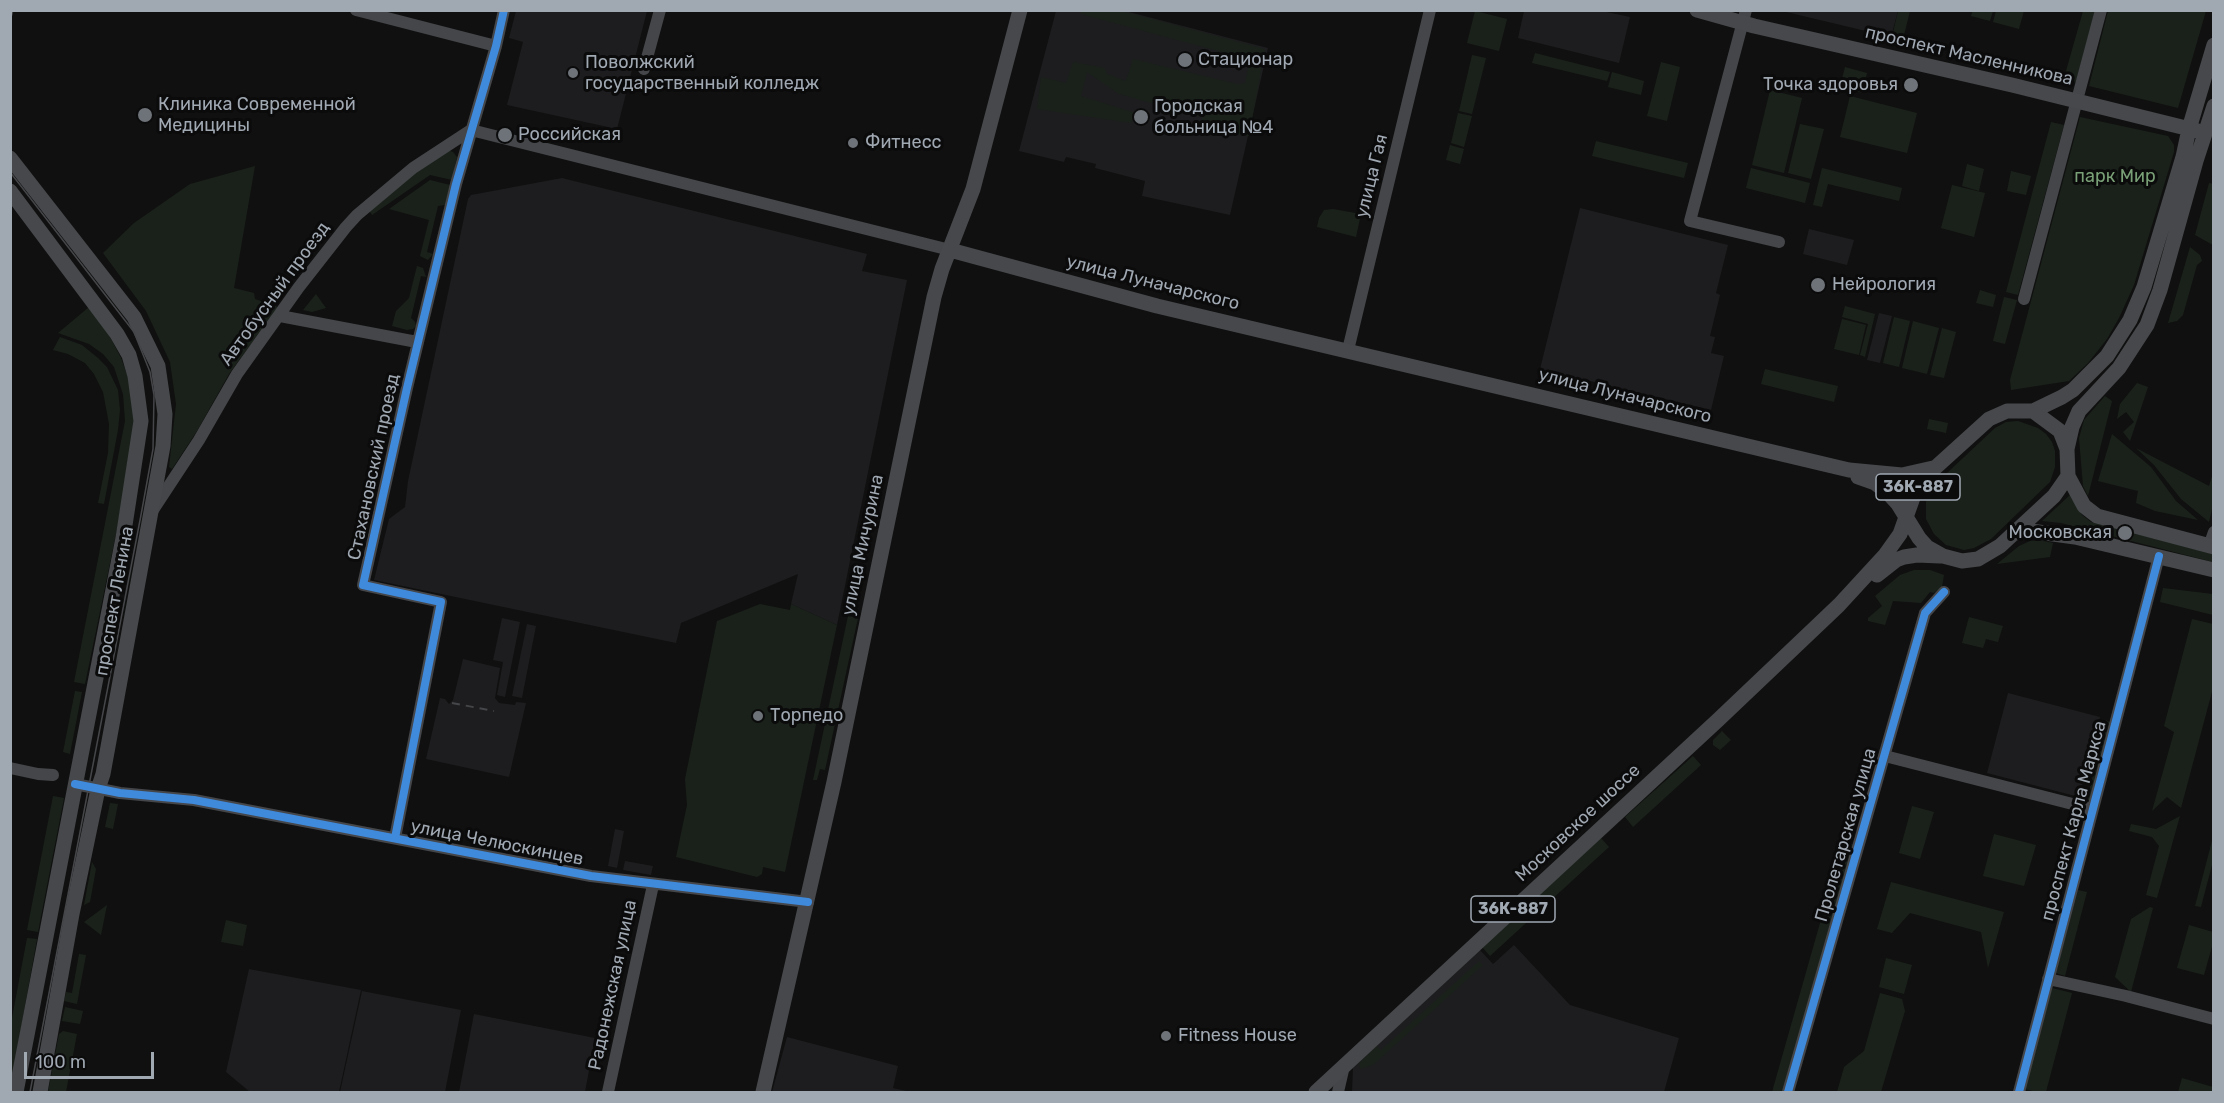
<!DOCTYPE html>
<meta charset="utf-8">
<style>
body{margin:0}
#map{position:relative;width:2224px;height:1103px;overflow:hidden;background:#101010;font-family:Rubik,sans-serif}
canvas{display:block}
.frame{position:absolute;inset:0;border:12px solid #a0a8b2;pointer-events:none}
.scale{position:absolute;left:24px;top:1052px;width:130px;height:27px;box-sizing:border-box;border:3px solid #a0a8b2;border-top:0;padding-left:8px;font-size:18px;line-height:21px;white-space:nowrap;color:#a0a8b2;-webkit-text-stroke:4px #0b0b0c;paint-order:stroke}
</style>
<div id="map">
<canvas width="2224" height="1103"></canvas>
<div class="frame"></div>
<div class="scale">100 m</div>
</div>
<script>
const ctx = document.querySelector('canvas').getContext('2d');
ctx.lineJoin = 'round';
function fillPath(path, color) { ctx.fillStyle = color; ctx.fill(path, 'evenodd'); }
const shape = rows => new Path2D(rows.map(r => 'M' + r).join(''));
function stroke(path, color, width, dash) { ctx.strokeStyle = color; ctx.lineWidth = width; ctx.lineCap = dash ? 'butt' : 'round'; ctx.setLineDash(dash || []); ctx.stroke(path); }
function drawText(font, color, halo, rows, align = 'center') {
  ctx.font = font + ' Rubik,sans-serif'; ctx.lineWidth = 6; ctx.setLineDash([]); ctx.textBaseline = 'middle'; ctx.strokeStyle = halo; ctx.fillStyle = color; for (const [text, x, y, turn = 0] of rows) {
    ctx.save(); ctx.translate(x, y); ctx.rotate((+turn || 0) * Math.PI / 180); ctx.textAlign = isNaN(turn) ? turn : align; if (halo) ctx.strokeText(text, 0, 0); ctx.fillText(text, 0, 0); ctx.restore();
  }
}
fillPath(shape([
 [516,11,647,11,617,129,507,105,523,42,509,38],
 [1056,11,1125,11,1268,48,1230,215,1142,196,1145,181,1095,168,1096,164,1066,157,1064,162,1019,151],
 [1524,11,1602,11,1630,17,1619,63,1518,38],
 [1782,11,1898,11,1891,37],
 [562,178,867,254,862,271,907,280,837,625,791,604,798,574,681,623,676,643,374,580,389,519,405,507,408,481,468,199,471,195],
 [1580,208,1728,245,1716,293,1720,295,1710,336,1715,337,1711,353,1724,356,1711,410,1540,369],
 [1809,229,1854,240,1847,265,1803,254],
 [1879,313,1892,316,1880,363,1867,360],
 [502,618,520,622,505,697,497,695,503,662,493,660],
 [527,624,536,626,522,698,512,696],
 [463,659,500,668,495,698,499,703,515,705,516,702,526,703,509,777,426,759,440,698,445,699,449,704,453,700],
 [2008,693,2100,717,2079,797,1987,773],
 [615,829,624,831,617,868,608,866],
 [625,861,653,866,651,875,623,870],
 [1514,945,1570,1005,1679,1038,1664,1092,1352,1092,1353,1068,1479,949,1493,964],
 [249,969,361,990,339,1092,250,1092,226,1072],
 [362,991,461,1010,445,1092,340,1092],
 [474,1014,595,1038,585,1092,459,1092],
 [787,1037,898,1066,893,1088,911,1092,772,1092]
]), '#1d1d1f');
fillPath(shape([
 [1973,10,1993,11,1990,21,1971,16],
 [1081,11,1122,11,1265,49,1249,136,1200,129,1202,117,1119,94,1087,72,1081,96,1135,113,1131,123,1037,109,1041,77,1066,83,1073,62,1105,68,1107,74,1126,81,1133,59,1237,84,1245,83,1249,63,1244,58,1081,14],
 [1475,11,1507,19,1499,51,1467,43],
 [1898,11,1910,11,1903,39,1892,37],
 [1996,11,2024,11,2019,29,1993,22],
 [2083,11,2095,11,2076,82,2064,78],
 [2108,11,2206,11,2178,108,2089,86],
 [1535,53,1610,72,1607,81,1532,63],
 [1472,55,1486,58,1472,114,1459,111],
 [1661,62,1680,67,1667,121,1647,116],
 [1845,67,1867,73,1862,93,1840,87],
 [1612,72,1644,81,1641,95,1608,87],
 [1770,90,1802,98,1784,173,1752,165],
 [1850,96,1917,113,1907,153,1840,137],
 [1458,113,1472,116,1464,147,1451,143],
 [2080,117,2168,136,2174,145,2174,152,2134,285,2119,318,2107,339,2088,363,2069,381,2011,390,2010,380],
 [2051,122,2064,125,2018,295,2006,292],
 [1800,124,1824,129,1811,179,1788,173],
 [1596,141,1688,163,1684,178,1592,156],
 [1450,145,1464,149,1460,164,1446,160],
 [448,150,453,152,457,157,452,180,430,175,372,215,369,210,369,205],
 [1967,164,1984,169,1979,191,1962,186],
 [255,166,234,288,254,293,255,299,278,307,229,374,197,431,172,469,169,467,176,404,170,362,146,311,103,253,134,223,190,184],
 [1751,168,1810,183,1805,203,1746,188],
 [1822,168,1902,188,1899,201,1828,184,1822,207,1813,205],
 [2011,171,2031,176,2026,195,2007,191],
 [430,180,450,185,445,205,438,206,427,252,433,254,428,260,420,256,429,220,389,209],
 [2209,183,2213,184,2213,245,2195,235],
 [1952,185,1985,193,1974,237,1941,228],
 [1333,209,1361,214,1356,237,1317,227,1319,218,1324,210],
 [2190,247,2200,255,2202,261,2197,265,2183,315,2177,321,2168,323],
 [417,266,423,268,426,277,421,276,411,318,415,322,416,326,413,329,407,330,392,326,396,311,409,298],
 [1980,290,1996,295,1993,307,1976,303],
 [316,294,326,308,312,312,303,310],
 [2004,297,2017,300,2005,344,1993,341],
 [1845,306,1875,314,1865,357,1860,355,1868,324,1842,317],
 [89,307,106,329,121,358,131,385,135,428,116,534,85,684,74,682,125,421,123,394,114,367,103,354,89,344,58,333],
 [1894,317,1910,321,1899,367,1883,363],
 [1842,319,1866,325,1859,355,1834,349],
 [1913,321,1939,328,1927,374,1902,368],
 [1942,328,1956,332,1944,378,1930,375],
 [60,337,82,345,98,358,107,367,118,390,120,410,118,430,104,504,98,503,108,453,109,424,103,392,94,374,85,363,68,354,53,350],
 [1765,369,1838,386,1834,402,1761,384],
 [2137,383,2148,387,2130,441,2123,432,2134,422,2126,412,2117,419,2120,404],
 [2105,396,2112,401,2088,496,2083,486,2079,438,2084,420],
 [1929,419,1948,423,1946,433,1927,429],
 [2018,421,2038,428,2046,434,2052,442,2055,451,2055,467,2050,482,1991,539,1974,548,1964,550,1946,545,1934,534,1926,519,1926,502,1931,488,1995,428,2006,422],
 [2112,434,2151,467,2176,501,2198,520,2155,511,2136,503,2138,491,2098,481],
 [2136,448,2209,486,2213,473,2213,505,2209,522,2181,499,2154,465],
 [2070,495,2082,515,2091,522,2213,552,2213,562,2061,523,2042,521],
 [2039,540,2053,543,2050,557,1997,564,2019,546,2030,541],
 [1914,570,1930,570,1944,575,1942,587,1934,593,1930,592,1921,603,1893,601,1885,625,1868,621,1868,618,1882,606,1875,596,1900,575],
 [2163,588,2213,594,2213,615,2160,602],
 [760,604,790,610,791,604,837,625,785,872,763,867,762,874,757,877,676,857,687,805,685,779,717,621],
 [848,616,858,618,825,770,820,769,817,780,813,780],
 [1969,617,2003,626,1998,642,1986,639,1983,648,1962,643],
 [2192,619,2213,624,2213,688,2181,808,2167,797,2152,811,2174,732,2164,726],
 [75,691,82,692,70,754,63,752],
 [2106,720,2111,723,2091,800,2087,800],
 [1722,731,1731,740,1720,750,1713,745,1713,740],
 [1693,756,1701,765,1633,827,1625,817],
 [53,796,64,798,38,932,27,930],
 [110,803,118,804,113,829,105,827],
 [1912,806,1934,812,1920,859,1899,853],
 [2180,816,2157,898,2146,895,2159,846,2152,837,2129,831,2131,824,2156,829],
 [1994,834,2036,845,2024,886,1983,876],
 [2213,837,2213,865,2212,865,2201,907,2195,906],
 [1601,838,1609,847,1490,956,1482,947],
 [1843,842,1855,845,1785,1092,1772,1092],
 [92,862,96,869,90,902,84,905],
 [1891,882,2004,912,1988,968,1981,932,1910,913,1892,933,1877,929],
 [2078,890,2087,892,2065,976,2056,973],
 [107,905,101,935,84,922],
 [2150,907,2153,908,2131,992,2115,977,2131,919],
 [226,920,247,925,243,946,221,942],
 [2189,925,2213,932,2213,943,2204,975,2177,968],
 [27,938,37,939,11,1084,11,1023],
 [79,954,86,955,77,1004,64,1001,66,992,72,993],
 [1886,958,1912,965,1904,994,1879,987],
 [1479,961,1483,965,1373,1065,1360,1069,1359,1063,1377,1046,1381,1050],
 [2052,988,2072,993,2046,1092,2037,1092,2025,1089],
 [1880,993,1902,999,1905,1011,1881,1092,1837,1092,1844,1067,1864,1051],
 [65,1007,83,1011,80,1024,62,1021],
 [63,1031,77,1034,66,1092,48,1092,59,1034],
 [2182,1078,2213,1087,2213,1092,2178,1092]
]), '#1a211a');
stroke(shape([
 [356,10,496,46],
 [1746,10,1690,221,1779,242],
 [644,69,660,10],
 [471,130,950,250],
 [2024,299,2101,10],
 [280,316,417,342],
 [1348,350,1430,10],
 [153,510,199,440,237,374,299,287,346,227,357,215,413,168,471,130],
 [2209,546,2214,532],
 [1885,756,2092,809],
 [10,768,38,774,53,775],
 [75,784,120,793,194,800,591,876,808,902],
 [395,838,441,602,363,585,407,388,456,184,496,46,504,10],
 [2048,979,2126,996,2214,1019],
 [608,1092,653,885],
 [1338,1092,1344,1066],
 [1788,1092,1925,613,1944,592],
 [2019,1092,2159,556]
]), '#444649', 12);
stroke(shape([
 [1697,10,1754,26,2012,85,2198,131],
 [10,158,134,317,158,366,165,414,163,446,103,774,98,789,72,914,40,1092],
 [10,191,117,334,129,355,135,376,141,421,123,538,16,1092],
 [950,250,1157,306,1849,470,1902,475,1933,468],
 [2033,411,2060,431,2067,449],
 [2068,476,2084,506,2097,516,2214,547],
 [1858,477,1875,483,1888,493,1898,504,1919,538,1927,547,1943,556,1962,561,1978,559,2000,546,2054,496,2068,476,2067,449,2072,427,2079,411,2119,368,2147,325,2160,290,2196,161,2214,106],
 [2015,533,2031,531,2075,537,2214,570],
 [1877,575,1896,560,1904,557,1917,555,1940,556],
 [763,1092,834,782,934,297,942,269,973,189,1020,10],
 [1316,1092,1718,720,1839,605,1885,555,1900,534,1915,492,1922,481,1936,467,1989,419,2007,411,2033,411,2062,397,2073,390,2107,356,2130,320,2144,287,2183,157,2189,129,2214,45]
]), '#46484b', 15);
stroke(shape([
 [10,21,13,10],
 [10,172,134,332,150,372,154,395,153,449,141,515,30,1092]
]), '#454649', 1.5);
stroke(shape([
 [452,703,494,711]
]), '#454649', 2, [8, 6]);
stroke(shape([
 [75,784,120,793,194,800,591,876,808,902],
 [395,838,441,602,363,585,407,388,456,184,496,46,504,10],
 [1788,1092,1925,613,1944,592],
 [2019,1092,2159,556]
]), '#408adc', 8);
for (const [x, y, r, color] of [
 [1185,60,8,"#6e7379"],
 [573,73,6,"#6e7379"],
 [1911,85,8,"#6e7379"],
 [145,115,8,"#6e7379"],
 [1141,117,8,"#6e7379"],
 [505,135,8,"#6e7379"],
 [853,143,6,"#6e7379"],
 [1818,285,8,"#6e7379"],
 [2125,533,8,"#6e7379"],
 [758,716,6,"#6e7379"],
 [1166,1036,6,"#6e7379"]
]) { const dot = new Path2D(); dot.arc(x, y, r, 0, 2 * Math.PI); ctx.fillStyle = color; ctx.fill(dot); stroke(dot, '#0b0b0c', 2); }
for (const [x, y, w] of [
 [1918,487,84],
 [1513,909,84]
]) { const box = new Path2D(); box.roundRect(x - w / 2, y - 13, w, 26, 4.5); ctx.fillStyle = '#0b0b0c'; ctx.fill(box); stroke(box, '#a0a8b2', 1.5); }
drawText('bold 16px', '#a0a8b2', null, [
 ["36К-887",1918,487],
 ["36К-887",1513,909]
]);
drawText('18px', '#a0a8b2', '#0b0b0c', [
 ["проспект Масленникова",1969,56,13],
 ["улица Гая",1372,176,-76],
 ["улица Луначарского",1153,283,14],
 ["Автобусный проезд",275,294,-54],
 ["улица Луначарского",1625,396,14],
 ["Стахановский проезд",374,467,-78],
 ["улица Мичурина",863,545,-78],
 ["проспект Ленина",115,601,-80],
 ["проспект Карла Маркса",2074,821,-75],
 ["Московское шоссе",1578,823,-43],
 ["Пролетарская улица",1846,835,-74],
 ["улица Челюскинцев",497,843,11],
 ["Радонежская улица",613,985,-78]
]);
drawText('18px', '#a0a8b2', '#0b0b0c', [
 ["Стационар",1198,60],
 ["Поволжский",585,63],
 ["государственный колледж",585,84],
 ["Точка здоровья",1898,85,"right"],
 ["Клиника Современной",158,105],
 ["Медицины",158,126],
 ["Городская",1154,107],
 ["больница №4",1154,128],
 ["Российская",518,135],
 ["Фитнесс",865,143],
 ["Нейрология",1832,285],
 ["Московская",2112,533,"right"],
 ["Торпедо",770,716],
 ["Fitness House",1178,1036]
], 'left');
drawText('18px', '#799f76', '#0b0b0c', [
 ["парк Мир",2115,177]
]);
</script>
